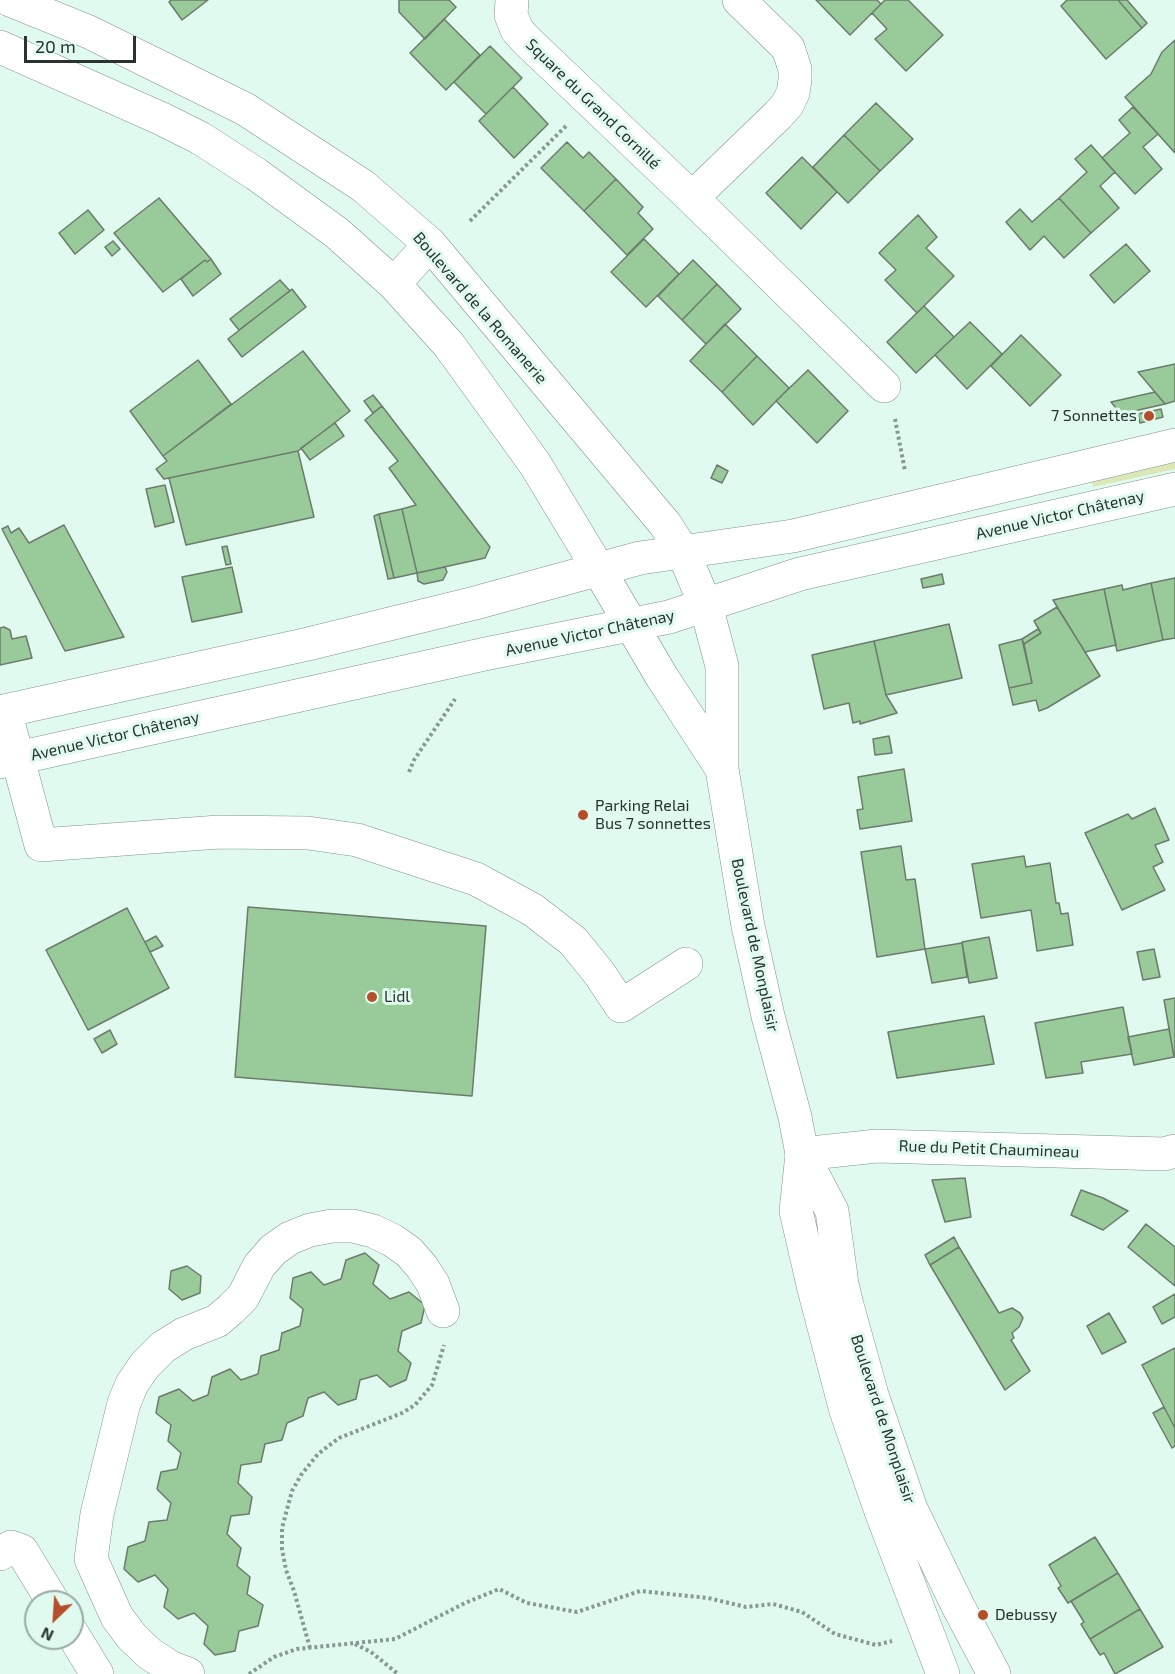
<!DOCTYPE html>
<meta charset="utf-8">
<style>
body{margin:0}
#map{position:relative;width:1175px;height:1674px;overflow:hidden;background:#e0faf0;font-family:"Exo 2",sans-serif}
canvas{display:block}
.north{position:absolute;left:24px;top:1590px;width:60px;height:60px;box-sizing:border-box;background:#e0faf0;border:2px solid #97aaa3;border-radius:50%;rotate:205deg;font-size:16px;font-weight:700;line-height:24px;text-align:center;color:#29332f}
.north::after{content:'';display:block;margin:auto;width:21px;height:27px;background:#b64e2b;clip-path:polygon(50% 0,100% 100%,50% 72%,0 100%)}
.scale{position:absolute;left:24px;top:36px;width:112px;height:27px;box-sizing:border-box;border:3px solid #29332f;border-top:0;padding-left:8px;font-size:18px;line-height:21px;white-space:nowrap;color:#29332f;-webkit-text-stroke:4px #e0faf0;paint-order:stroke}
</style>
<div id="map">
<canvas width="1175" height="1674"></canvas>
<div class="north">N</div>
<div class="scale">20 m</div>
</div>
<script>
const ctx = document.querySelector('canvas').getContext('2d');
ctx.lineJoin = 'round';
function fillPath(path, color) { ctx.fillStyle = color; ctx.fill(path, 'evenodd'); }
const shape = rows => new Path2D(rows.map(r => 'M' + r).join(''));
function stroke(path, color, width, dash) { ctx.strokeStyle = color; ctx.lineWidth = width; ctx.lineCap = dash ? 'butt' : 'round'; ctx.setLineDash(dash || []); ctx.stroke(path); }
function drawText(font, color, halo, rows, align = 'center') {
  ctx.font = font + ' "Exo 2",sans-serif'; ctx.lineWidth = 6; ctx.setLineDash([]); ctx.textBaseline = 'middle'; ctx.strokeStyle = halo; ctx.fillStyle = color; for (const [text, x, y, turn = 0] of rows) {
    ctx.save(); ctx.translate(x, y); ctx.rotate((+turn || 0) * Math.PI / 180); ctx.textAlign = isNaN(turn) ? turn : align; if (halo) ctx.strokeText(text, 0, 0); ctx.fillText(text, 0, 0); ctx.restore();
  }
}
fillPath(shape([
 [1175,459,1175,469,1093,487,1091,478]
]), '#dbe7b4');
const building = shape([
 [171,0,208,0,182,20,169,2,171,0],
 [399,0,449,0,456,7,425,39,399,12,399,0],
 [816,0,877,0,881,4,850,35,816,0],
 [885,0,908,0,943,35,906,71,875,39,887,29,872,13,885,0],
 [1067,0,1118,0,1142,28,1106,59,1061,6,1067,0],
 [1118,0,1127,0,1147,23,1142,28,1118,0],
 [444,19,480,55,446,90,410,53,444,19],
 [1175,40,1175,153,1125,97,1151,74,1162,52,1175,40],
 [490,46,522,78,486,114,454,82,490,46],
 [513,87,548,124,514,158,479,121,513,87],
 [876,103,913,139,880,171,844,135,876,103],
 [1133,107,1158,134,1143,147,1162,169,1135,194,1102,158,1130,133,1119,120,1133,107],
 [844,135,880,171,848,203,813,167,844,135],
 [567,142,583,158,589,152,616,179,584,211,541,168,567,142],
 [1091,145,1115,172,1100,186,1119,208,1091,233,1059,198,1087,172,1075,159,1091,145],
 [802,157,837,192,801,229,766,193,802,157],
 [616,179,643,207,638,213,653,229,627,255,584,211,616,179],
 [159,198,211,259,207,262,205,260,163,292,114,233,159,198],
 [1059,198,1091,233,1064,258,1044,236,1030,250,1006,222,1020,209,1032,222,1059,198],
 [88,210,104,230,75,254,59,233,88,210],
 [918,215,937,237,926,248,954,276,917,313,885,280,896,270,879,253,918,215],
 [644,239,679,274,646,307,611,272,644,239],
 [113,241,120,249,112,256,105,247,113,241],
 [1126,244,1150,271,1114,303,1090,275,1126,244],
 [211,259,221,274,193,296,181,279,205,260,207,262,211,259],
 [693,260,717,284,682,320,658,296,693,260],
 [280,280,290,291,239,330,230,319,280,280],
 [717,284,741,309,706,344,682,320,717,284],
 [292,289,306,307,242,357,228,339,292,289],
 [924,306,954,337,916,373,887,342,924,306],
 [970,322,1002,354,967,389,935,355,970,322],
 [725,324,757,356,722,392,690,361,725,324],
 [1021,335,1061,375,1030,406,991,366,1021,335],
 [303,351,350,411,298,451,164,479,156,469,167,461,163,456,303,351],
 [757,356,789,388,753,425,722,392,757,356],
 [198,360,231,404,163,456,130,411,198,360],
 [1175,364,1175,401,1165,404,1138,372,1175,364],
 [808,370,848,411,817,443,776,401,808,370],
 [1155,392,1165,404,1121,414,1111,402,1155,392],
 [373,395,382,406,373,413,364,401,373,395],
 [382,406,490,547,485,558,417,573,402,509,416,505,389,468,398,461,365,420,382,406],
 [1161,409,1163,417,1140,423,1138,414,1161,409],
 [335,423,344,436,310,460,301,448,335,423],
 [298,451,314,517,186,545,169,478,298,451],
 [717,465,728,471,722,483,711,478,717,465],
 [165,485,174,522,155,527,146,489,165,485],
 [402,509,417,573,394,578,379,514,402,509],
 [379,514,394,578,388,579,374,516,379,514],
 [64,525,124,637,65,651,2,529,8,526,11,533,19,528,29,543,64,525],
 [227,546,231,564,226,565,222,547,227,546],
 [232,567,242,612,192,622,182,577,232,567],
 [445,567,447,572,443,580,424,584,418,581,417,573,445,567],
 [942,574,944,584,923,588,921,579,942,574],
 [1175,578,1175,638,1163,640,1151,583,1175,578],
 [1151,583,1163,640,1117,651,1104,589,1122,585,1123,590,1151,583],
 [1104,589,1116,645,1085,652,1053,600,1104,589],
 [1057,607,1100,676,1047,708,1039,711,1036,700,1013,705,1009,688,1032,683,1024,644,1041,633,1034,621,1057,607],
 [949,624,962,678,886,695,874,641,949,624],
 [4,627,10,630,12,639,26,636,32,658,0,665,0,628,4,627],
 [1038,629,1041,633,1024,644,1022,639,1038,629],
 [1022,639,1032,683,1009,688,999,645,1022,639],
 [874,641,886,695,897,713,860,724,860,721,853,723,849,703,824,709,812,655,874,641],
 [889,736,892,753,875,755,873,739,889,736],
 [904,769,912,821,860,829,857,810,863,809,858,777,904,769],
 [1155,808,1169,840,1155,845,1163,862,1153,867,1165,890,1122,910,1085,833,1128,814,1132,819,1155,808],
 [901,846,906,880,915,879,925,949,877,957,861,852,901,846],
 [1024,856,1026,867,1050,863,1056,903,1059,903,1061,914,1068,913,1073,945,1037,951,1031,910,981,918,972,864,1024,856],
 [248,907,486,926,472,1096,235,1077,248,907],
 [127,908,169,988,88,1030,46,950,127,908],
 [156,936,163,946,150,952,145,942,156,936],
 [989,937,997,978,969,983,962,942,989,937],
 [962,943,967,977,932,983,925,949,962,943],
 [1154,949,1160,977,1143,980,1137,952,1154,949],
 [1175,998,1175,1057,1174,1057,1164,1000,1175,998],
 [1123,1007,1132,1054,1081,1062,1083,1073,1046,1078,1035,1023,1123,1007],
 [984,1016,994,1064,897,1078,888,1032,984,1016],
 [1169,1029,1174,1057,1134,1065,1128,1037,1169,1029],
 [110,1030,117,1044,102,1053,94,1039,110,1030],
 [965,1178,971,1217,945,1222,932,1180,965,1178],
 [1081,1190,1103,1198,1128,1211,1103,1230,1071,1215,1081,1190],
 [1146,1224,1175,1247,1175,1286,1128,1247,1146,1224],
 [954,1237,959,1247,930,1265,925,1255,954,1237],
 [959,1247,999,1313,1012,1308,1020,1313,1023,1318,1019,1327,1012,1333,1014,1338,1011,1340,1030,1371,1005,1390,930,1265,959,1247],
 [365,1253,379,1265,373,1284,390,1299,409,1292,425,1305,421,1323,402,1331,398,1351,411,1363,406,1380,390,1387,377,1375,360,1380,356,1399,338,1405,324,1392,308,1398,303,1416,287,1423,282,1440,265,1444,261,1462,241,1465,238,1483,252,1497,249,1514,231,1516,227,1534,241,1548,237,1566,250,1577,247,1594,263,1605,258,1626,239,1631,235,1651,215,1655,204,1644,208,1626,194,1613,178,1619,164,1607,168,1589,155,1575,138,1582,124,1569,128,1547,145,1541,149,1522,167,1520,171,1503,157,1489,161,1472,177,1469,181,1453,168,1441,171,1425,156,1413,159,1397,179,1389,193,1401,208,1395,212,1377,230,1369,241,1380,258,1374,261,1356,279,1350,282,1333,300,1326,303,1309,290,1298,293,1278,311,1272,324,1285,341,1279,346,1260,365,1253],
 [187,1266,201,1276,200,1293,182,1300,169,1289,171,1271,187,1266],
 [1175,1294,1175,1317,1162,1324,1153,1307,1175,1294],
 [1109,1313,1126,1342,1102,1354,1087,1326,1109,1313],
 [1175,1348,1175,1428,1142,1365,1175,1348],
 [1164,1407,1175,1428,1175,1446,1172,1448,1153,1413,1164,1407],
 [1095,1537,1118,1573,1068,1603,1058,1588,1061,1586,1049,1565,1095,1537],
 [1118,1573,1140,1609,1090,1639,1081,1624,1084,1622,1071,1601,1118,1573],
 [1140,1609,1163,1647,1115,1674,1104,1653,1100,1655,1090,1639,1140,1609]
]);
fillPath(building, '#98cb99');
stroke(building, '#6c7b6c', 1.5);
const minor = shape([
 [10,0,89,32,245,109,363,186,430,244,665,524,683,552],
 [512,0,511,15,517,30,526,40,692,198,884,386],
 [0,47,162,119,200,138,256,174,337,233,394,284,449,345,535,464,599,570],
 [692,198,778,115,787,105,793,93,795,80,795,69,788,48,739,0],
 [394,284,430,244],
 [5,711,41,845,219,832,308,833,357,840,476,879,533,910,573,941,599,973,621,1006,686,964],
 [802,1154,877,1146,1164,1154,1175,1151],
 [0,1554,11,1547,22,1551,53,1602],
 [72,1633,97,1674],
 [188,1674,172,1668,150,1654,132,1637,117,1617,91,1559,97,1514,124,1403,132,1384,145,1365,163,1347,184,1334,217,1321,231,1309,243,1297,259,1266,273,1250,290,1238,310,1230,332,1226,353,1226,373,1231,392,1240,409,1252,422,1267,433,1284,443,1311]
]);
const major = shape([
 [683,552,706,606,722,666,722,769,748,926,768,1016,795,1117,802,1154,796,1211,814,1289,846,1411,882,1514,943,1674],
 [599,570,662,677,722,769],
 [0,712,308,644,475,603,640,558,793,536,1175,445],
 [0,762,485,654,669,617,800,574,1175,489],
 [802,1154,832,1211,842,1284,847,1305,872,1395,911,1509,958,1606,994,1674]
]);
stroke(minor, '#7e958d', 34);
stroke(major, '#7e958d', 34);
stroke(shape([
 [470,221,567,125],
 [895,419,905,471],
 [409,772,414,760,455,699],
 [355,1644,371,1652,398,1674],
 [310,1648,294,1591,286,1570,282,1549,282,1528,292,1491,301,1475,318,1454,339,1438,402,1413,415,1405,432,1385,444,1345],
 [249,1674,274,1657,297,1649,395,1639,465,1603,499,1589,527,1603,577,1612,640,1591,708,1598,746,1607,773,1604,802,1612,835,1634,876,1645,892,1641]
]), '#879992', 4, [3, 3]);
stroke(minor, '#fff', 33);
stroke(major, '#fff', 33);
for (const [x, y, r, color] of [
 [1149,416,6,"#b64e2b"],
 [583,815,6,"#b64e2b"],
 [372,997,6,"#b64e2b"],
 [983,1615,6,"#b64e2b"]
]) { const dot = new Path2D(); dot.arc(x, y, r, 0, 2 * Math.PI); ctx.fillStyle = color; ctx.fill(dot); stroke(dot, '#e0faf0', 2); }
drawText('16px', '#29332f', '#e0faf0', [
 ["Square du Grand Cornillé",593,104,44],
 ["Boulevard de la Romanerie",480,308,49],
 ["Avenue Victor Châtenay",1060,515,-13],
 ["Avenue Victor Châtenay",590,633,-12],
 ["Avenue Victor Châtenay",115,736,-13],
 ["Boulevard de Monplaisir",755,945,78],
 ["Rue du Petit Chaumineau",989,1149,2],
 ["Boulevard de Monplaisir",883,1419,72]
]);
drawText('16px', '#29332f', '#e0faf0', [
 ["7 Sonnettes",1137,416,"right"],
 ["Parking Relai",595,806],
 ["Bus 7 sonnettes",595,824],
 ["Lidl",384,997],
 ["Debussy",995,1615]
], 'left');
</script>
